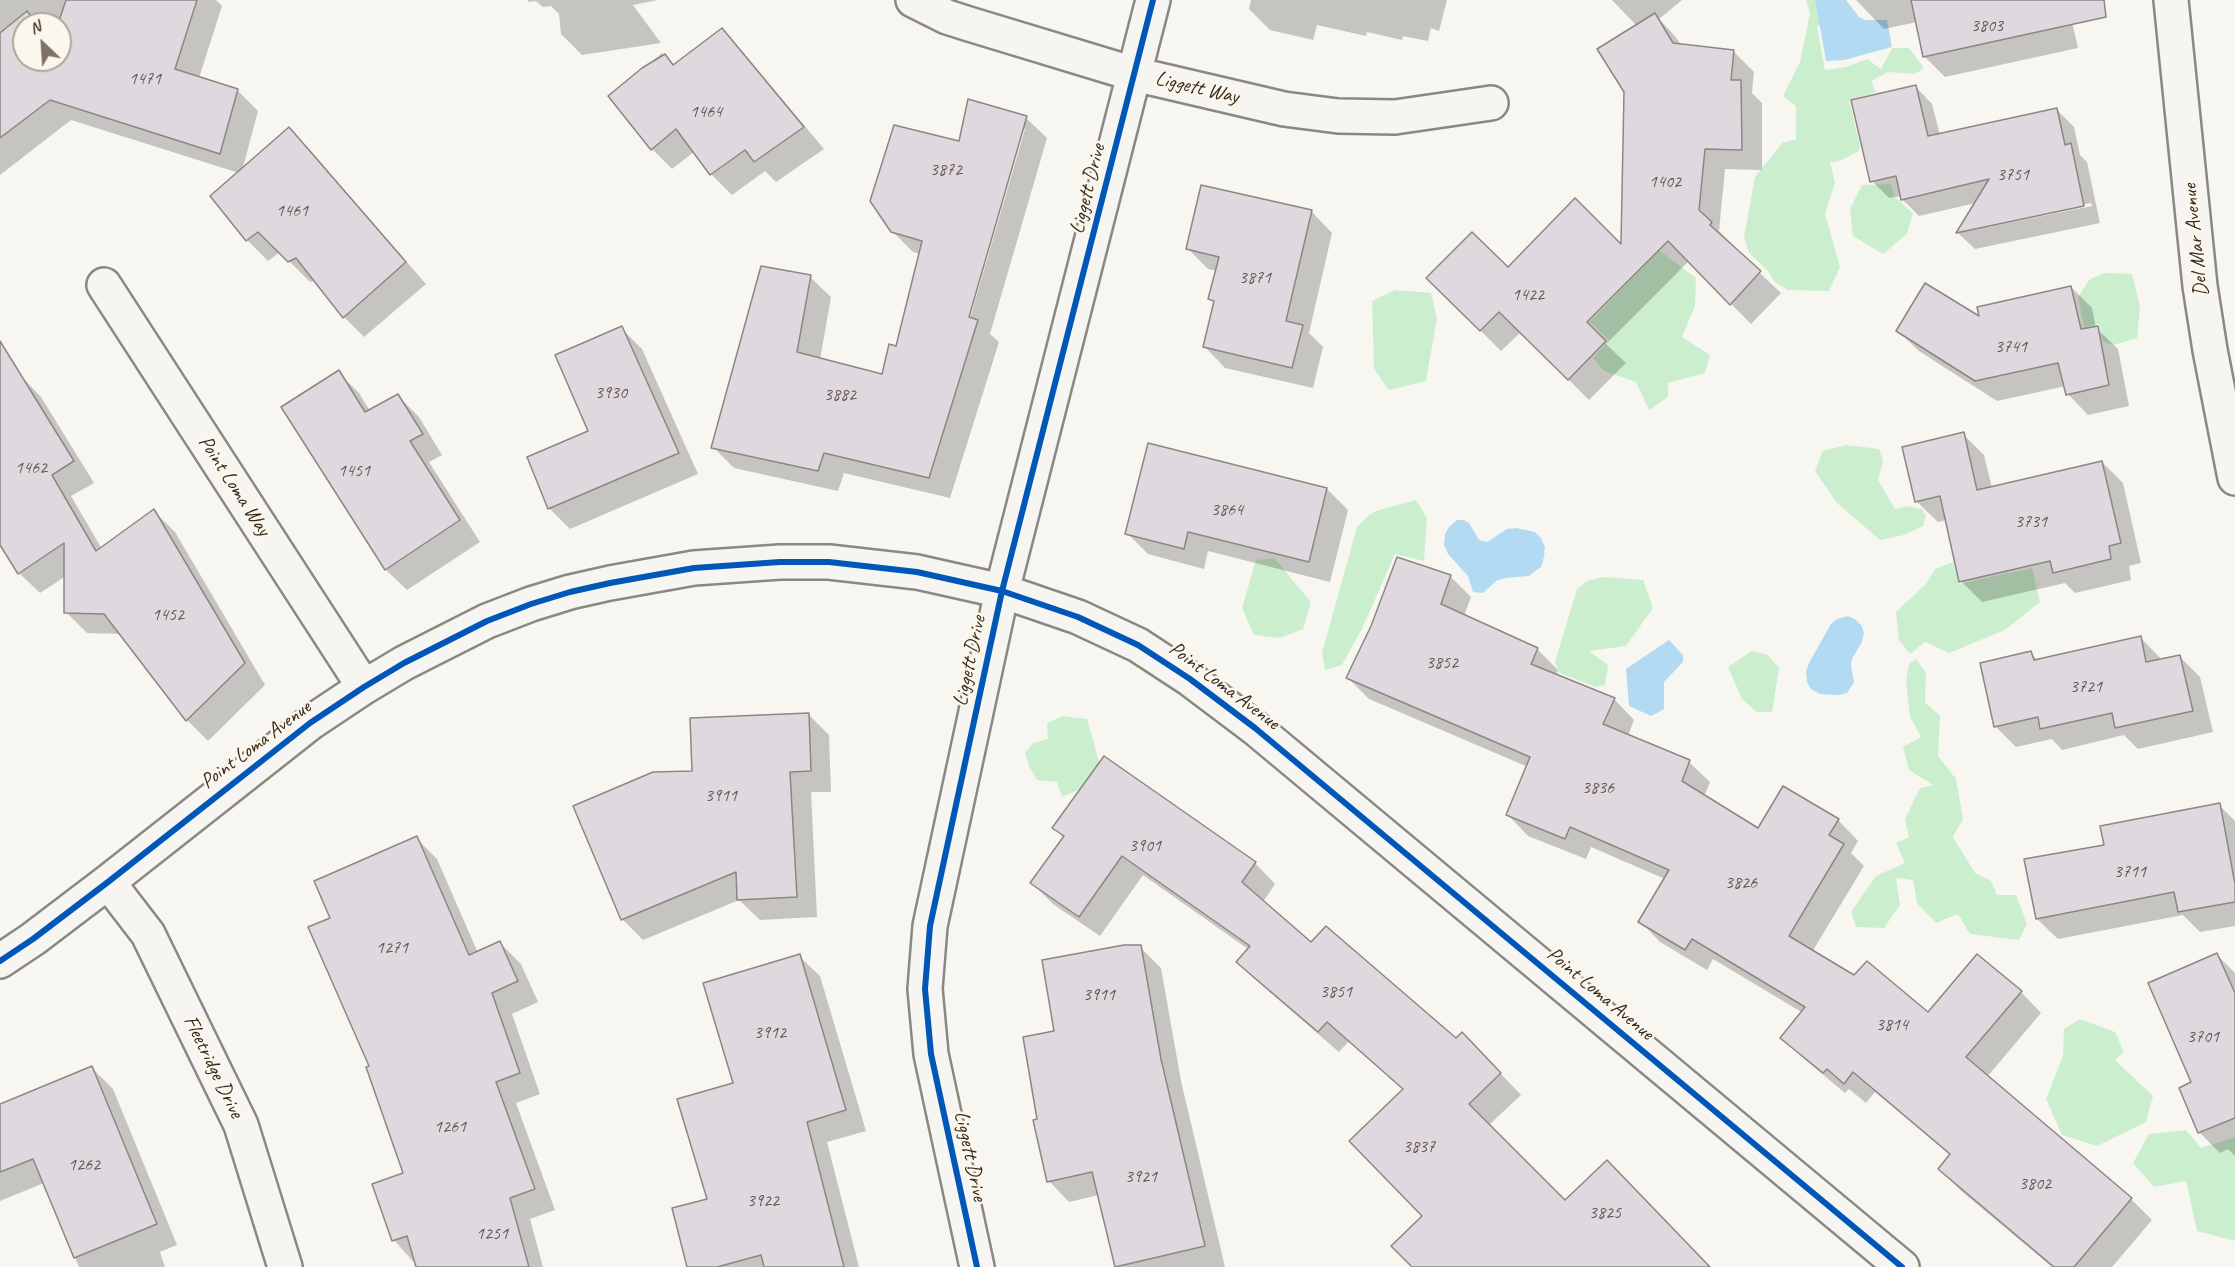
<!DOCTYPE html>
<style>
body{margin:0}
#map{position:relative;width:2235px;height:1267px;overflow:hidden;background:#f8f6f0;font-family:Caveat,sans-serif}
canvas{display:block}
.north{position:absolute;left:12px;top:12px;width:60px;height:60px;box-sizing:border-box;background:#fbf7ec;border:2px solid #aea59a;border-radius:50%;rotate:335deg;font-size:16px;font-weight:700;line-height:24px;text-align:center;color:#3b2a1e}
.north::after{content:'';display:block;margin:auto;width:21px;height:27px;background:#7d7168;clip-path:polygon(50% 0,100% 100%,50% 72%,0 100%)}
</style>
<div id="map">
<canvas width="2235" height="1267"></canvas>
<div class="north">N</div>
</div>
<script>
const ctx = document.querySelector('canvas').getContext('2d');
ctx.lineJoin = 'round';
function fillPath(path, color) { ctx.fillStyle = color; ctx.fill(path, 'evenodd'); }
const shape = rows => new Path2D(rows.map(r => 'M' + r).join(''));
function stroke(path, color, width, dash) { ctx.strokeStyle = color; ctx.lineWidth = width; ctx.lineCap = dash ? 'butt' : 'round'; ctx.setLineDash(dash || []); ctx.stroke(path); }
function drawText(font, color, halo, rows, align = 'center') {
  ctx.font = font + ' Caveat,sans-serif'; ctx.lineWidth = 5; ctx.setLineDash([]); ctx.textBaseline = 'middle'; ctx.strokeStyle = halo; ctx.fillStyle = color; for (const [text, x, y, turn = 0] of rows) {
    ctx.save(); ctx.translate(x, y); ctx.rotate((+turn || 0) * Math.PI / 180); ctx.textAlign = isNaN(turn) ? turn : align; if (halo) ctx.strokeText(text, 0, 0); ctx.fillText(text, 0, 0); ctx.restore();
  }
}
fillPath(shape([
 [1806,0,1843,0,1830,23,1817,26,1825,70,1846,67,1867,59,1881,69,1892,48,1909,48,1924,68,1915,74,1888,72,1871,81,1876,92,1849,100,1860,146,1859,151,1837,162,1830,162,1835,183,1825,214,1840,267,1829,291,1788,290,1776,283,1767,270,1749,253,1744,237,1755,177,1782,143,1796,139,1796,106,1783,96,1800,62,1810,13],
 [1891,184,1895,197,1913,213,1907,234,1883,254,1853,236,1850,209,1862,185],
 [1648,242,1696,278,1695,306,1682,337,1710,355,1705,373,1668,383,1668,397,1649,410,1636,382,1604,371,1593,358,1609,340,1590,322,1645,265],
 [2105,273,2132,274,2140,307,2137,338,2114,345,2103,342,2099,324,2084,327,2078,297,2090,279],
 [1395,290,1431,293,1437,318,1426,381,1389,390,1374,369,1372,301],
 [1846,445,1879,449,1883,461,1878,480,1895,509,1907,506,1922,509,1926,516,1923,526,1904,535,1880,540,1837,503,1815,471,1823,451],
 [1416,500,1427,518,1424,561,1395,554,1362,629,1342,665,1325,670,1322,653,1357,527,1369,515,1379,510],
 [1274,558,1311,602,1303,629,1280,638,1254,635,1242,608,1256,560],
 [1953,562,1959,584,2032,568,2040,602,2005,630,1949,653,1925,642,1910,654,1899,640,1896,612,1926,584,1935,569],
 [1603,577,1643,580,1653,608,1626,646,1589,651,1608,665,1605,685,1596,687,1559,673,1555,662,1577,589,1587,581],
 [1752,651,1768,655,1779,668,1772,712,1757,712,1742,699,1728,667],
 [1916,659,1926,673,1925,702,1940,716,1938,756,1956,779,1963,819,1953,837,1975,873,1991,881,1997,895,2016,895,2027,924,2019,940,1970,934,1958,914,1936,923,1917,903,1913,880,1896,878,1900,905,1884,928,1856,927,1851,912,1876,876,1905,863,1896,843,1909,837,1905,819,1920,788,1933,785,1909,770,1903,747,1921,737,1910,717,1906,681,1909,664],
 [1063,716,1087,719,1100,765,1085,787,1062,797,1057,782,1037,780,1029,766,1025,753,1033,743,1048,739,1047,723],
 [2080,1019,2115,1032,2124,1052,2115,1060,2153,1096,2146,1122,2097,1146,2062,1135,2046,1099,2063,1056,2064,1029],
 [2186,1130,2201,1148,2235,1137,2235,1241,2197,1231,2186,1181,2154,1187,2133,1163,2149,1134]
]), '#cbefce');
fillPath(shape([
 [1815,0,1846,0,1859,17,1865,20,1887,20,1892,47,1844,60,1826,61],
 [1457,520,1464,520,1469,523,1479,540,1487,542,1507,529,1516,528,1535,532,1541,538,1545,547,1544,557,1541,567,1529,576,1505,578,1496,581,1483,593,1473,592,1468,576,1448,554,1444,545,1445,534,1449,527],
 [1848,616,1856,620,1862,626,1864,633,1862,642,1852,659,1851,667,1854,682,1847,693,1838,695,1820,694,1811,689,1807,682,1806,672,1809,663,1831,624,1837,619],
 [1669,640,1683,655,1683,662,1664,682,1664,709,1651,716,1629,706,1626,669]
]), '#b2daf2');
fillPath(shape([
 [0,0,216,0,222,6,199,78,237,90,258,111,242,171,289,129,310,150,426,284,364,337,344,317,315,280,310,282,280,252,268,261,247,240,239,173,71,120,0,175],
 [24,24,60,24,60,60,24,60],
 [527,0,658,0,633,5,661,43,582,55,561,34,559,14,551,6,543,7,536,1,529,2],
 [1251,0,1447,0,1439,31,1431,28,1428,41,1403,36,1402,40,1367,32,1366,36,1317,25,1313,40,1270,30,1249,9],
 [1612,0,1682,0,1659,19,1675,36,1681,45,1733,51,1754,72,1752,93,1762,103,1762,170,1725,169,1719,231,1732,244,1731,246,1781,293,1751,324,1689,261,1606,344,1626,363,1589,400,1521,332,1501,351,1428,278,1508,270,1623,248,1637,26],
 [1856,0,2067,0,2078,48,1945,77,1924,56,1917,22,1884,29],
 [721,30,742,51,824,149,776,182,765,171,732,195,711,174,695,151,672,169,652,149,610,97,662,53,675,65],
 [1915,86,1932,104,1940,135,2057,110,2074,127,2080,155,2087,162,2100,223,1975,249,1958,233,1976,203,1919,216,1902,199,1901,196,1889,198,1872,181],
 [2091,203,2092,206,1988,227,1988,224],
 [1026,118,1047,138,990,334,999,342,950,498,844,473,838,491,734,468,713,447,810,277,831,297,820,360,883,375,897,347,920,254,913,252,892,231,960,143],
 [1022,129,1025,129,968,325,965,324],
 [1312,212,1332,233,1309,333,1323,347,1313,388,1225,368,1205,347,1215,303,1210,299,1217,271,1208,269,1187,248],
 [2071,287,2092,308,2096,328,2118,349,2129,406,2088,415,2068,394,2066,386,1997,401,1919,351,1898,331,1981,319],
 [621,328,642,349,698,474,570,529,549,508,590,432],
 [338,372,359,393,370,411,398,396,419,417,442,455,429,462,480,542,407,590,386,570,284,407],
 [21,376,41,397,94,483,71,496,102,549,154,511,175,532,265,685,208,741,187,720,121,634,87,633,66,612,66,576,40,593,19,573,0,542,0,390],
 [1963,434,1984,455,1992,488,2102,462,2123,483,2141,563,2129,566,2131,580,2075,593,2065,583,1982,602,1961,581,1947,520,1938,522,1917,502,1904,448],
 [1327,489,1348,510,1330,582,1208,551,1204,569,1148,554,1127,533],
 [1450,576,1471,597,1464,616,1537,649,1558,670,1556,675,1614,699,1634,720,1628,736,1689,762,1710,782,1704,797,1759,830,1838,820,1858,841,1851,853,1864,866,1812,952,1855,977,1928,1014,2021,992,2041,1013,1987,1077,2131,1199,2152,1220,2112,1267,2052,1267,1960,1190,1940,1169,1951,1156,1875,1092,1866,1103,1849,1089,1845,1093,1803,1058,1782,1037,1803,1013,1713,959,1707,970,1660,942,1640,921,1665,879,1591,847,1586,859,1528,836,1508,815,1528,767,1369,699,1348,678],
 [2141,638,2162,660,2179,656,2200,677,2213,732,2138,749,2124,735,2062,750,2052,739,2016,747,1995,726,2031,653,2038,661],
 [808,714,829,735,831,792,811,792,817,917,760,920,739,900,643,940,622,919,694,772],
 [2219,805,2235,821,2235,926,2200,932,2183,915,2058,939,2037,919,2106,846],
 [1054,828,1255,863,1275,884,1263,902,1311,945,1456,1040,1483,1055,1521,1095,1489,1125,1565,1202,1709,1267,1414,1267,1424,1216,1404,1090,1349,1041,1339,1052,1258,982,1238,962,1248,949,1143,875,1100,936,1053,904,1032,883,1064,838],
 [416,838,437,859,478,953,500,943,521,964,538,1002,512,1014,540,1094,516,1103,555,1210,530,1219,543,1267,418,1267,394,1240,405,1174,371,1066,332,919],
 [1140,947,1161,968,1181,1081,1225,1267,1117,1267,1099,1195,1069,1202,1049,1181,1039,1121,1056,1032],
 [2217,955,2235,973,2235,1156,2228,1149,2220,1153,2199,1132,2193,1083],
 [799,956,820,976,866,1131,827,1142,859,1267,689,1267,709,1200,734,1084],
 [92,1068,113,1089,177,1245,160,1252,165,1267,79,1267,44,1183,0,1201,0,1106]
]), '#0003');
const building = shape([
 [66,0,197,0,175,69,238,89,220,154,50,100,0,138,0,33,27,11,37,24,24,24,24,60,60,60,60,24,58,24,66,0],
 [1911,0,2104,0,2106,17,1923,57,1911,0],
 [1655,13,1673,43,1734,50,1731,80,1741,80,1742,150,1705,149,1699,210,1712,222,1710,225,1761,271,1730,305,1668,241,1587,322,1606,341,1568,380,1499,312,1480,331,1426,278,1472,232,1508,267,1575,198,1621,244,1624,92,1597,49,1655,13],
 [722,28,804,127,754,162,745,150,710,175,676,129,651,150,608,96,642,68,665,54,673,65,722,28],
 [1916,85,1928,136,2057,108,2065,145,2071,143,2084,206,1956,233,1989,179,1901,200,1896,176,1870,182,1851,100,1916,85],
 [968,99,1027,116,969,317,978,320,929,478,824,453,818,471,711,448,761,266,811,275,797,352,882,374,889,344,896,346,922,241,891,232,870,201,894,125,959,141,968,99],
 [289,127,406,262,343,318,296,258,288,262,258,232,246,241,210,196,289,127],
 [1201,185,1312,210,1286,321,1303,325,1292,368,1203,347,1214,301,1208,299,1219,257,1186,249,1201,185],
 [1925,283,1979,316,1977,307,2071,286,2081,329,2098,326,2109,385,2066,395,2058,363,1975,381,1896,331,1925,283],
 [622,326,679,453,548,509,527,457,588,431,555,355,622,326],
 [0,341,74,461,52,475,96,551,154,509,245,663,186,721,104,614,64,613,64,543,18,574,0,545,0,341],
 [339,370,365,412,398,394,423,434,410,441,460,520,385,570,281,407,339,370],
 [1964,432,1977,490,2102,461,2121,543,2109,546,2111,559,2053,573,2050,561,1959,582,1940,496,1915,502,1902,447,1964,432],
 [1148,443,1327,488,1309,562,1188,532,1184,549,1125,534,1148,443],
 [1397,557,1451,575,1441,604,1538,648,1531,664,1615,698,1603,724,1690,760,1682,781,1758,828,1783,786,1839,819,1829,835,1844,844,1789,936,1854,975,1867,961,1928,1012,1977,954,2022,991,1966,1057,2132,1198,2074,1267,2054,1267,1938,1169,1950,1154,1853,1072,1844,1084,1827,1069,1823,1073,1780,1038,1805,1007,1692,939,1685,950,1638,922,1669,870,1570,827,1565,839,1506,815,1530,757,1346,678,1371,626,1397,557],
 [2141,636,2146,662,2180,655,2193,711,2115,728,2112,713,2040,729,2038,717,1994,727,1980,663,2031,651,2034,660,2141,636],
 [809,713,811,771,790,772,797,897,737,900,736,872,621,920,573,806,653,772,692,771,690,718,809,713],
 [1104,756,1256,862,1242,882,1311,942,1326,926,1456,1038,1462,1032,1501,1073,1469,1104,1565,1200,1607,1160,1710,1267,1412,1267,1391,1246,1422,1216,1349,1141,1403,1089,1327,1022,1318,1032,1236,962,1250,946,1122,856,1079,917,1030,883,1064,836,1052,828,1104,756],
 [2220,803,2235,884,2235,902,2178,912,2174,892,2036,919,2024,859,2104,845,2100,826,2220,803],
 [417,836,469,955,500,941,518,981,492,993,520,1073,496,1082,535,1189,510,1198,529,1267,416,1267,407,1236,392,1241,372,1184,403,1173,366,1067,369,1066,308,927,330,918,314,881,417,836],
 [1124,945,1141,945,1161,1059,1205,1246,1115,1267,1092,1172,1047,1182,1033,1120,1037,1119,1023,1037,1054,1031,1042,960,1124,945],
 [2217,953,2235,993,2235,1118,2198,1133,2179,1088,2191,1082,2148,983,2217,953],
 [800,954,846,1110,807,1122,844,1267,764,1267,761,1255,717,1267,687,1267,672,1208,707,1199,677,1099,733,1083,703,983,800,954],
 [92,1066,157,1224,74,1258,33,1159,0,1172,0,1104,92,1066]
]);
fillPath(building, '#dfd9df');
stroke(building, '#8b8781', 1.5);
const minor = shape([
 [913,0,947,17,969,24,1134,74,1284,109,1338,116,1395,117,1491,103],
 [2171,0,2200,286,2210,350,2235,478],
 [104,285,364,687],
 [108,882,148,934,241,1125,285,1267],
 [0,961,33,939,108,882,310,723,364,687,404,663,487,621,531,604,570,592,610,583,694,568,780,562,829,562,917,572,1002,591,1078,617,1138,645,1190,679,1255,728,1902,1267],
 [977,1267,931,1054,925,989,930,926,1002,591,1153,0]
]);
stroke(minor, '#8b8781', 38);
stroke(minor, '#f6f5f1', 33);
stroke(shape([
 [0,961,33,939,108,882,310,723,364,687,404,663,487,621,531,604,570,592,610,583,694,568,780,562,829,562,917,572,1002,591,1078,617,1138,645,1190,679,1255,728,1902,1267],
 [977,1267,931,1054,925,989,930,926,1002,591,1153,0]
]), '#0057b8', 6);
drawText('18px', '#64564e', null, [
 ["3803",1987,26],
 ["1471",145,79],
 ["1464",706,112],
 ["3872",946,170],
 ["3751",2013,175],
 ["1402",1665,182],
 ["1461",292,211],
 ["3871",1255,278],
 ["1422",1528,295],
 ["3741",2011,347],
 ["3930",611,393],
 ["3882",840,395],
 ["1462",31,468],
 ["1451",354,471],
 ["3864",1227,510],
 ["3731",2031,522],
 ["1452",168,615],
 ["3852",1442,663],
 ["3721",2086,687],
 ["3836",1598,788],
 ["3911",721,796],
 ["3901",1145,846],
 ["3711",2130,872],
 ["3826",1741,883],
 ["1271",392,948],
 ["3851",1336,992],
 ["3911",1099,995],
 ["3814",1892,1025],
 ["3912",770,1033],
 ["3701",2203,1037],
 ["1261",450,1127],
 ["3837",1419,1147],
 ["1262",84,1165],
 ["3921",1141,1177],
 ["3802",2035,1184],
 ["3922",763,1201],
 ["3825",1605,1213],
 ["1251",492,1234]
]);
drawText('21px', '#3b2a1e', '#fbf7ec', [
 ["Liggett Way",1197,88,13],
 ["Liggett Drive",1088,189,-76],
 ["Del Mar Avenue",2196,240,-96],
 ["Point Loma Way",234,486,57],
 ["Liggett Drive",970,661,-78],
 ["Point Loma Avenue",1224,686,37],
 ["Point Loma Avenue",256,745,-37],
 ["Point Loma Avenue",1600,994,40],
 ["Fleetridge Drive",213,1067,64],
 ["Liggett Drive",970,1156,78]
]);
</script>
